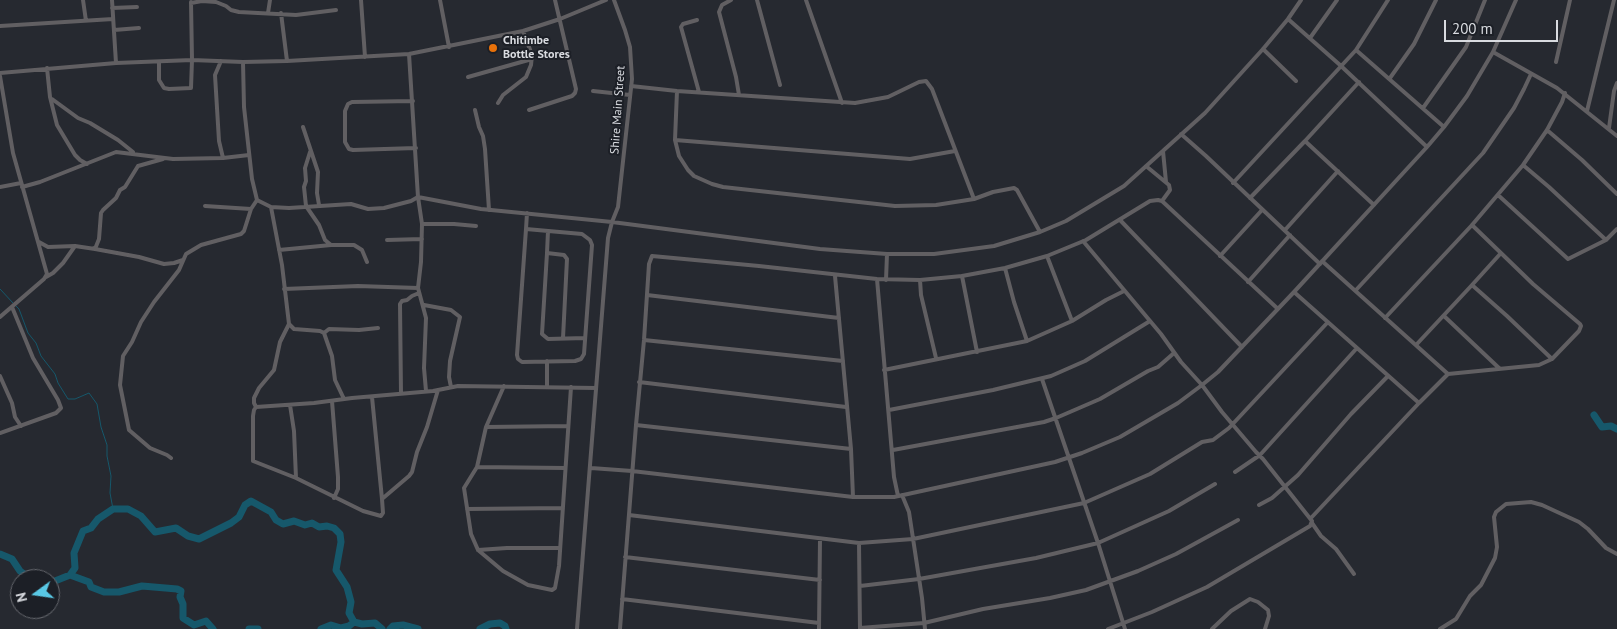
<!DOCTYPE html>
<style>
body{margin:0}
#map{position:relative;width:1617px;height:629px;overflow:hidden;background:#262930;font-family:"PT Sans",sans-serif}
canvas{display:block}
.north{position:absolute;left:10px;top:569px;width:50px;height:50px;box-sizing:border-box;background:#1c1f26;border:1px solid #686a70;border-radius:50%;rotate:256deg;font-size:14px;font-weight:700;line-height:20px;text-align:center;color:#d9dbe0}
.north::after{content:'';display:block;margin:auto;width:18px;height:22px;background:#59c8e5;clip-path:polygon(50% 0,100% 100%,50% 72%,0 100%)}
.scale{position:absolute;left:1444px;top:20px;width:114px;height:22px;box-sizing:border-box;border:2px solid #d9dbe0;border-top:0;padding-left:6px;font-size:15px;line-height:18px;white-space:nowrap;color:#d9dbe0;-webkit-text-stroke:4px #1c1f26;paint-order:stroke}
</style>
<div id="map">
<canvas width="1617" height="629"></canvas>
<div class="north">N</div>
<div class="scale">200 m</div>
</div>
<script>
const ctx = document.querySelector('canvas').getContext('2d');
ctx.lineJoin = 'round';
const shape = rows => new Path2D(rows.map(r => 'M' + r).join(''));
function stroke(path, color, width, dash) { ctx.strokeStyle = color; ctx.lineWidth = width; ctx.lineCap = dash ? 'butt' : 'round'; ctx.setLineDash(dash || []); ctx.stroke(path); }
function drawText(font, color, halo, rows, align = 'center') {
  ctx.font = font + ' "PT Sans",sans-serif'; ctx.lineWidth = 4; ctx.setLineDash([]); ctx.textBaseline = 'middle'; ctx.strokeStyle = halo; ctx.fillStyle = color; for (const [text, x, y, turn = 0] of rows) {
    ctx.save(); ctx.translate(x, y); ctx.rotate((+turn || 0) * Math.PI / 180); ctx.textAlign = isNaN(turn) ? turn : align; if (halo) ctx.strokeText(text, 0, 0); ctx.fillText(text, 0, 0); ctx.restore();
  }
}
stroke(shape([
 [0,289,13,303],
 [16,306,19,309,28,333,36,343,41,356,55,374,58,383,68,399,75,399,89,393,97,404,101,427,107,445,107,456,111,476,110,493,113,509]
]), '#16586b', 1);
stroke(shape([
 [1594,415,1602,427,1611,426,1617,429],
 [0,554,12,559,20,571,31,579],
 [70,575,89,582,91,587,104,592,119,592,142,586,177,589,181,591,180,597,183,604,183,618,194,625,206,621,213,629],
 [50,583,70,575,75,568,74,553,83,531,91,528,98,519,113,509,128,509,141,516,155,532,176,528,188,536,199,539,231,523,239,517,245,505,251,501,271,512,276,520,283,524,294,521,305,525,312,523,319,527,327,526,334,528,340,534,341,542,336,570,347,587,351,602,349,613,354,622,362,624,375,623,382,629],
 [249,629,258,629],
 [321,629,331,625,341,628,349,626,354,622],
 [390,629,393,626,403,625,418,629],
 [480,629,490,624,500,623,505,626,506,629]
]), '#16586b', 7);
stroke(shape([
 [83,0,86,21],
 [112,0,116,63],
 [361,0,365,57],
 [440,0,449,47],
 [731,0,722,5,719,12,736,77,739,95],
 [757,0,780,85],
 [806,0,842,103],
 [191,3,202,1,216,2,226,6,231,10,239,12,296,15,336,10],
 [112,8,137,7],
 [268,13,270,0],
 [281,13,287,61],
 [1288,19,1340,65,1427,147],
 [697,20,683,24,681,27,699,92],
 [0,26,113,19],
 [114,30,139,28],
 [1310,38,1337,0],
 [1263,49,1296,81],
 [1356,50,1444,127],
 [1493,52,1557,88,1617,136],
 [409,54,418,197,422,224,421,262,418,288,426,318,424,368,426,391],
 [221,61,215,75,219,141,223,158],
 [159,62,159,80,164,88,169,89,191,88,192,60,191,2],
 [243,62,244,107,252,179,257,200,271,207,289,208,351,204,368,209,384,208,411,201,418,197,481,209,612,222,820,249,887,254,934,254,994,246,1040,232,1066,221,1124,186,1205,113,1263,49,1288,19,1301,0],
 [1556,62,1570,0],
 [47,68,50,97,57,125,75,155,80,160,87,164],
 [0,73,116,63,192,60,243,62,287,61,409,54,523,31,560,19,606,0],
 [0,76,13,153,47,274,44,279,0,317],
 [468,77,532,59],
 [1390,78,1414,44,1436,0],
 [631,86,677,91,855,103,888,97,919,82,926,81,932,89,974,199],
 [593,91,630,95],
 [677,91,675,140,679,156,688,170,694,176,712,184,723,187,895,206,936,205,974,199,993,192,1014,188,1017,190,1040,232],
 [52,99,78,118,90,123,118,140,133,152],
 [413,101,352,102,348,104,345,111,345,142,349,149,353,150,416,148],
 [498,103,503,95,526,77,531,65,532,55,523,31],
 [1423,108,1466,47,1485,0],
 [475,110,479,127,483,136,485,149,489,210],
 [529,110,572,96,575,93,576,89,555,0],
 [1587,111,1614,0],
 [303,127,318,172,317,193,319,205],
 [1609,128,1614,91,1617,83],
 [1547,130,1582,160,1617,194],
 [1181,134,1206,156,1320,264],
 [675,140,910,159,955,151],
 [1305,141,1359,82],
 [1163,151,1166,182],
 [310,152,305,168,306,181,304,187,306,206,319,225,325,240,331,245],
 [1523,165,1549,187,1606,240],
 [1146,166,1169,185,1170,190,1162,201],
 [1233,183,1356,50,1388,0],
 [0,187,21,183],
 [22,187,40,182,116,152,173,159,223,158,249,155],
 [1498,195,1568,259,1606,240,1617,229],
 [1250,198,1305,141,1374,205],
 [205,206,251,209],
 [271,207,282,265,289,324,294,329,320,331,324,333,332,356,335,380,344,399],
 [1120,220,1242,347],
 [422,224,454,224,476,226],
 [1472,225,1533,284,1580,324,1581,326,1579,331,1552,359],
 [526,229,582,234,590,240,592,245,584,354,581,359,575,361,522,362,518,359,517,355,526,229],
 [526,229,527,213],
 [1285,230,1338,171],
 [387,240,422,239],
 [1083,241,1161,334,1181,362,1202,385,1222,412,1256,452,1263,459,1312,521,1310,526,1207,587,1152,612,1108,629],
 [39,242,48,247,75,246,95,249,139,257,164,264,174,263,183,260],
 [94,248,95,249,99,239,101,213,103,210,116,198,120,190,125,187,138,166,163,159],
 [279,250,331,245,354,245,362,250,367,262],
 [547,253,548,231],
 [1047,256,1072,321],
 [1220,256,1262,210],
 [1322,261,1448,374],
 [1005,268,1014,302,1027,341],
 [835,276,851,449,853,497],
 [962,276,977,352],
 [46,277,53,273,63,263,75,246],
 [877,279,894,477,898,496],
 [886,280,887,254],
 [920,280,921,295,936,358],
 [1248,282,1290,235],
 [1472,285,1501,253],
 [284,289,358,286,418,288],
 [1356,290,1483,153,1514,108,1524,89,1531,74],
 [1294,292,1419,403],
 [647,295,839,318],
 [424,305,451,310,460,317,450,361,449,377,451,387],
 [1444,316,1500,369],
 [1385,318,1472,225,1523,165,1547,130,1562,102,1565,93],
 [324,333,329,329,359,330,378,328],
 [563,338,567,259,564,255,547,253,542,334,548,339,585,338],
 [644,340,843,361],
 [884,370,1027,341,1072,321,1106,300,1124,291],
 [0,376,12,403,15,417,21,426],
 [1042,379,1098,543,1125,629],
 [639,382,846,407],
 [504,386,486,427,477,467,464,488,471,534,478,550,503,571,528,585,552,590,555,588,559,566,571,387],
 [547,387,547,361],
 [401,394,400,304,402,301,407,300,412,296,419,293],
 [372,397,382,499,383,513,381,516,363,511,296,478,253,461,253,416,254,410,256,407,314,403,352,398,433,391,458,386,596,388],
 [332,401,338,477,338,489,334,498],
 [290,405,294,431,296,478],
 [256,407,254,403,254,398,259,388,274,370,280,342,289,324],
 [889,410,993,390,1051,376,1085,361,1150,321],
 [636,425,851,449],
 [486,427,568,426],
 [0,433,56,413,61,408,58,400,33,358,12,307],
 [893,450,1044,422,1056,418,1100,399,1148,371,1158,367,1174,353],
 [171,458,167,455,150,448,129,430,120,385,123,356,132,342,141,322,154,302,179,270,186,254,201,245,241,234,244,231,251,209,257,200],
 [477,467,565,468],
 [591,468,632,471,853,497,894,497,1055,462,1082,453,1120,437,1178,403,1202,385,1218,372,1294,292,1427,147,1444,127,1467,96,1493,52,1516,0],
 [1235,472,1260,455,1357,348],
 [902,495,909,512,922,598,925,629],
 [382,499,409,476,412,472,417,452,427,427,438,390],
 [1259,505,1272,498,1298,475,1351,414,1388,376],
 [467,509,563,508],
 [629,515,859,543,913,539,1084,503,1150,474,1202,442,1213,440,1229,428,1328,322],
 [1311,518,1419,403,1448,374,1539,365,1552,359,1507,316,1472,285,1416,345],
 [1312,523,1321,536,1336,549,1354,574],
 [859,543,860,629],
 [478,550,507,548,559,548],
 [625,557,820,580],
 [860,586,919,579,1036,558,1098,543,1169,511,1215,484],
 [622,599,819,623],
 [860,628,924,623,983,609,1050,598,1086,590,1138,571,1176,554,1238,520],
 [577,629,608,238,612,222,618,207,632,79,630,47,625,30,614,0],
 [620,629,636,425,644,340,649,264,652,256,759,266,877,279,920,280,962,276,1005,268,1047,256,1086,240,1150,201,1158,200,1162,201,1278,309],
 [819,629,820,539],
 [1212,629,1231,611,1250,599,1258,602,1268,610,1269,616,1265,629],
 [1440,629,1456,619,1470,596,1481,585,1495,558,1497,547,1494,517,1496,512,1506,504,1531,502,1542,505,1579,522,1588,529,1606,548,1617,554]
]), '#615f62', 4);
for (const [x, y, r, color] of [
 [493,48,5,"#e8710a"]
]) { const dot = new Path2D(); dot.arc(x, y, r, 0, 2 * Math.PI); ctx.fillStyle = color; ctx.fill(dot); stroke(dot, '#1c1f26', 2); }
drawText('bold 12px', '#d9dbe0', '#1c1f26', [
 ["Chitimbe",503,41],
 ["Bottle Stores",503,55]
], 'left');
drawText('12px', '#d9dbe0', '#1c1f26', [
 ["Shire Main Street",618,110,-86]
]);
</script>
